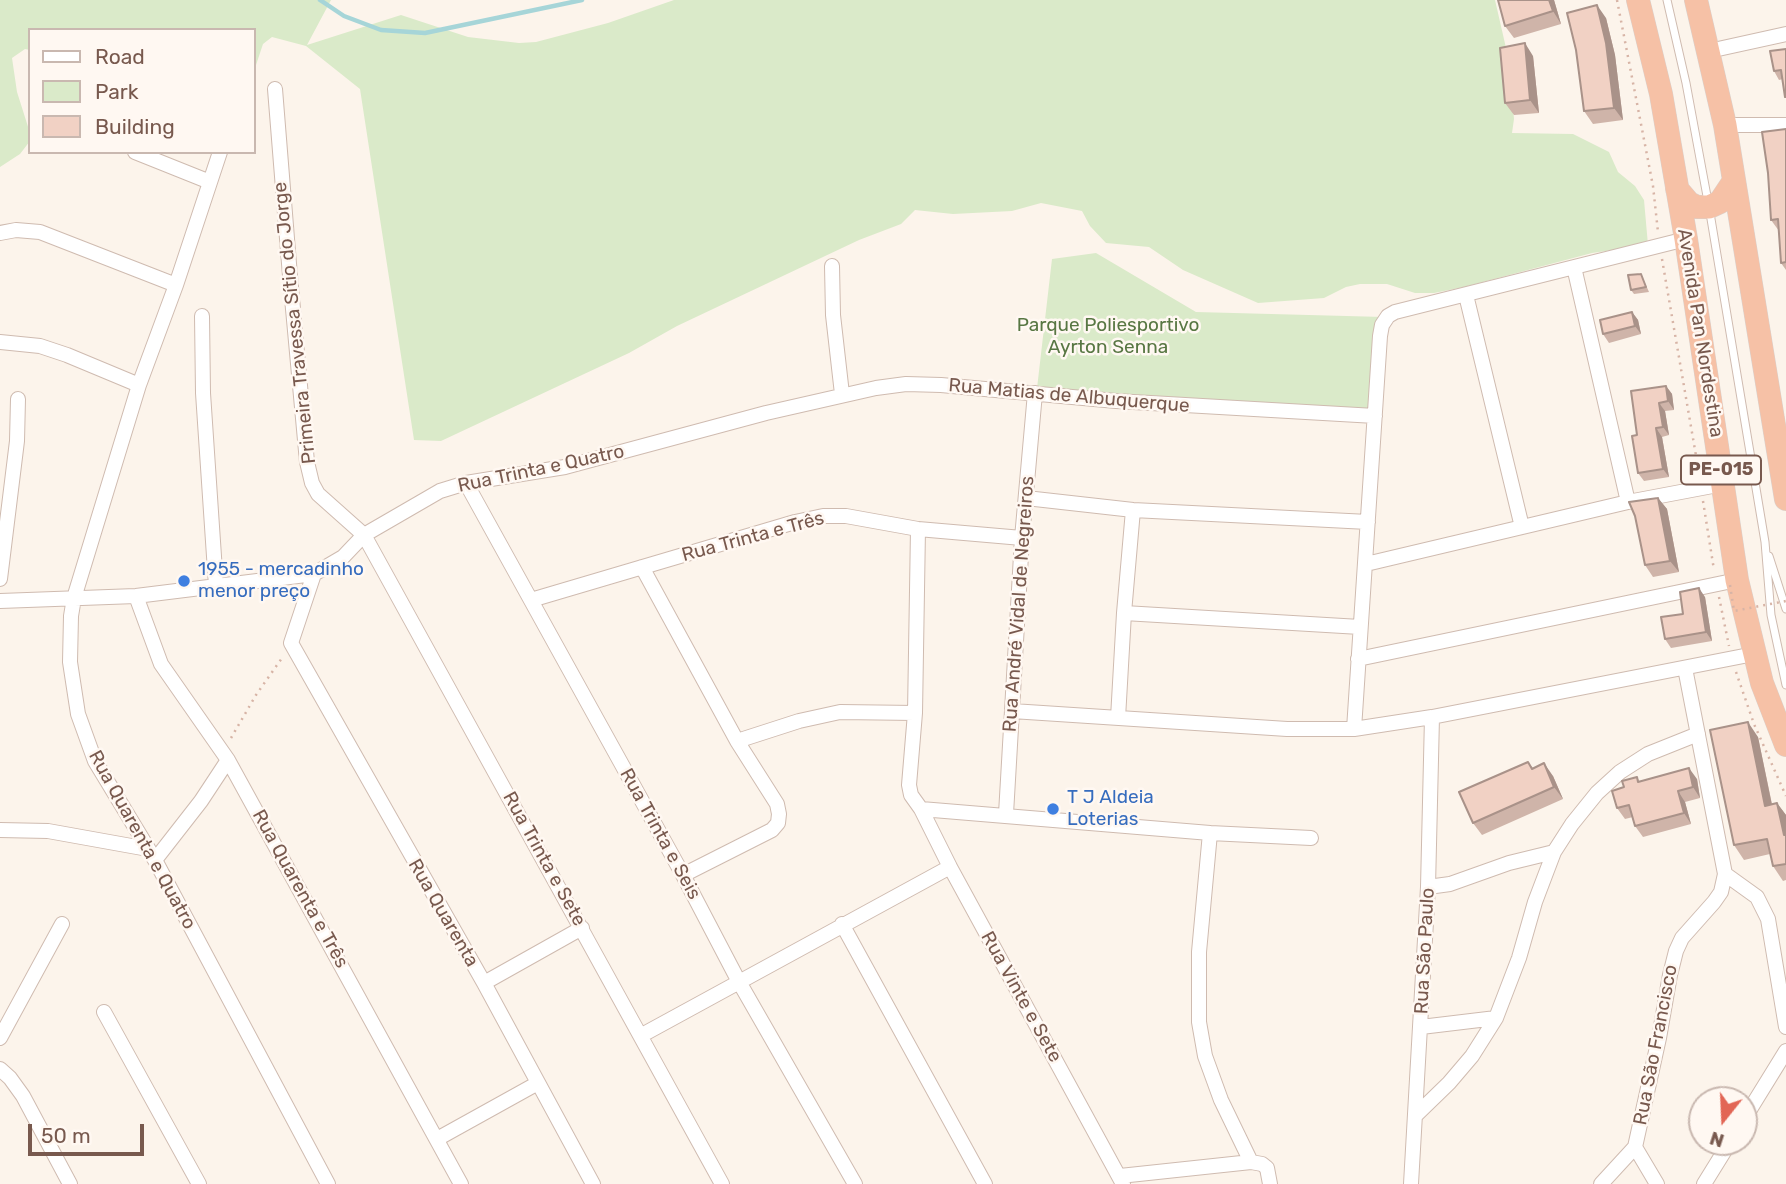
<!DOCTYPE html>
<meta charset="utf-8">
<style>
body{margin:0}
#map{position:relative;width:1786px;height:1184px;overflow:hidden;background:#fcf4eb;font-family:Rubik,sans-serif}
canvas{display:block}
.legend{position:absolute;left:28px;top:28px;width:228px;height:126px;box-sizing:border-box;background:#fff8f2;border:2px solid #c9b8b0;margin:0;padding:9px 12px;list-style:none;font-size:21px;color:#78594e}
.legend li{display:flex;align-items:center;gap:14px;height:35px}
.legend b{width:35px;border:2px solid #c9b8b0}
.north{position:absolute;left:1688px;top:1086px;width:70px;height:70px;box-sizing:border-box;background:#fff8f2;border:2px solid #c9b8b0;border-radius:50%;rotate:198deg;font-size:19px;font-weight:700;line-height:28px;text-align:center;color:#78594e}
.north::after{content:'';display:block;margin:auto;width:24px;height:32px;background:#e26655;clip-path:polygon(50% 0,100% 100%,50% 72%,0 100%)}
.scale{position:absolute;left:28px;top:1124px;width:116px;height:32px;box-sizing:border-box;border:4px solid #78594e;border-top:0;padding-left:9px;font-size:21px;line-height:24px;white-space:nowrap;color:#78594e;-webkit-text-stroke:5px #fff8f2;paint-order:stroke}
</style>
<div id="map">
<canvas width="1786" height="1184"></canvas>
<ul class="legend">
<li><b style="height:9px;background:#fff"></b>Road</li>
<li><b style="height:19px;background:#daeac9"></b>Park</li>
<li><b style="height:19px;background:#f1d1c4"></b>Building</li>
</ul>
<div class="north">N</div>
<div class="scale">50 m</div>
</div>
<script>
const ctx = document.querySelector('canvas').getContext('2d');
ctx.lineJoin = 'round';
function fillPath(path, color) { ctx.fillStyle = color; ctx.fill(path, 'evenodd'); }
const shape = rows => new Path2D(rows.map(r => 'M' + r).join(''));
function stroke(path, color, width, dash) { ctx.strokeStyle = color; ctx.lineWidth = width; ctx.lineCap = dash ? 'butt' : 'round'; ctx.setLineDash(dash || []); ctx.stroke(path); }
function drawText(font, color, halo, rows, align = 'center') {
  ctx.font = font + ' Rubik,sans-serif'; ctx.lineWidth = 5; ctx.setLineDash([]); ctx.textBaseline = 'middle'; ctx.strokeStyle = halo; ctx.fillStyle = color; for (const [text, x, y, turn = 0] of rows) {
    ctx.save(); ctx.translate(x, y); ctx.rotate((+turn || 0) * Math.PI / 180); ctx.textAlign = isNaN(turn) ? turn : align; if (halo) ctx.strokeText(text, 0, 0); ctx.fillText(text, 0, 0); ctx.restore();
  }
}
fillPath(shape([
 [0,0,331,0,307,45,401,15,468,37,519,43,536,42,608,23,674,0,1495,0,1509,61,1514,119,1512,133,1573,134,1609,152,1618,172,1635,186,1644,200,1648,245,1592,253,1464,287,1434,293,1415,293,1387,284,1360,284,1346,287,1324,298,1258,303,1183,270,1149,247,1106,243,1090,226,1082,211,1041,203,1012,211,953,214,915,210,901,224,859,240,677,326,629,353,441,441,414,440,360,89,306,46,272,37,263,44,254,71,254,30,30,30,30,50,25,49,12,58,17,92,30,133,30,141,20,154,0,167],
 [1096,253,1196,312,1384,317,1378,422,1036,397,1052,259]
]), '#daeac9');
stroke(shape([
 [320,0,344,16,381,30,425,33,582,0]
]), '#a6d5d8', 4.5);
const service = shape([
 [1667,0,1686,83,1709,207,1765,542,1771,615,1786,685],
 [1769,556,1786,609]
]);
const minor = shape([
 [1709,51,1786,34],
 [275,89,290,276,307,462,312,483,318,494,364,535,722,1184],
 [1725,125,1786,125],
 [135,152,210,182],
 [220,152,176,285,139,385,74,598,71,616,70,662,78,714,95,761,155,860,328,1184],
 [0,233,16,230,40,232,176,285],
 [832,266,833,315,842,394],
 [1574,267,1628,502],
 [1466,295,1522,527],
 [202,316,203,393,216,586],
 [0,342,40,346,67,355,139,385],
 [466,483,683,875,738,980,855,1184],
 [1026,498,1133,510,1368,522],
 [918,529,915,713,909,785,911,795,921,809,950,867,1123,1184],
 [1366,564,1628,502,1723,484],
 [642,567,737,741,777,804,779,814,778,823,772,830,683,875],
 [314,574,291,643,484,983,593,1184],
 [0,579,17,441,18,399],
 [136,596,161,664,228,760,461,1184],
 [531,600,795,522,823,516,846,516,918,529,1022,538],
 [0,601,136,596,314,574,343,557,364,535,440,491,466,483,565,467,766,413,876,388,906,384,941,385,1116,401,1375,416],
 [1124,613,1360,627],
 [1358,659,1737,580],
 [1012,711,1287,729,1354,729,1432,717,1754,654],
 [1118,718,1124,613,1133,510],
 [1354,729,1380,336,1382,325,1388,316,1395,312,1686,239],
 [737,741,799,721,840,712,915,713],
 [921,809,1210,833,1311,838],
 [1006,814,1022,538,1035,393],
 [0,830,48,831,148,849],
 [1210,833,1199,952,1199,1022,1205,1056,1221,1100,1251,1162,1262,1164,1267,1168,1270,1184],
 [155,860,201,801,228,760],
 [1725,874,1757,897,1768,919,1786,1027],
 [1428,887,1450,884,1509,863,1554,852],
 [842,924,985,1184],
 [484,983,582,928],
 [104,1012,199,1184],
 [1421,1027,1496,1018],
 [642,1035,950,867],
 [0,1038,62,924],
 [0,1069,10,1078,23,1096,70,1184],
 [1416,1115,1449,1083,1472,1056,1496,1018,1519,958,1535,902,1554,852,1572,824,1597,793,1620,772,1648,754,1698,734],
 [1744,1119,1786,1051],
 [437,1139,538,1083],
 [1120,1176,1251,1162],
 [1411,1184,1428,887,1432,717],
 [1601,1184,1635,1147],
 [1657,1184,1635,1147,1659,1038,1670,975,1676,951,1682,938,1714,902,1721,892,1725,874,1685,668],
 [1704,1184,1730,1142]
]);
const trunk = shape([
 [1638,0,1661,94,1686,239,1737,580,1762,683,1786,745],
 [1696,0,1725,125,1786,499],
 [1677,189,1689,203,1697,207,1709,207,1720,202,1734,181]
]);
stroke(service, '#cfbbb0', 9);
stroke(minor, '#cfbbb0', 16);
stroke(trunk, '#d9d1cd', 24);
stroke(shape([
 [1617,0,1653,186,1658,232],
 [1662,259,1699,473],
 [1703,501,1714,570],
 [1719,597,1729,646],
 [1736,672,1754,724,1786,796],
 [231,738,256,695,282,658]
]), '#d7b4a6', 2.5, [2, 5]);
stroke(service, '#fff', 7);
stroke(minor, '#fff', 14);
stroke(trunk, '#f6c1a6', 23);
stroke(shape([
 [1730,585,1734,611,1786,601]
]), '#d7b4a6', 2.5, [2, 5]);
fillPath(shape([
 [1554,0,1561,24,1514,38,1505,26],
 [1606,18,1615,55,1623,120,1593,124,1584,111],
 [1786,49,1786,98,1783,79,1779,80,1774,71],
 [1533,56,1539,113,1514,115,1505,103],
 [1786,129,1786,270,1781,263,1779,231,1771,220],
 [1641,274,1649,292,1634,294,1631,290],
 [1632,312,1638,320,1641,334,1609,343,1603,334],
 [1666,386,1672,394,1674,410,1665,411,1669,435,1662,437,1669,477,1644,481,1638,473,1637,435],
 [1658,498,1667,509,1679,572,1653,577,1645,565],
 [1705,597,1712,641,1671,648,1665,639,1683,614],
 [1758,737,1772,804,1777,803,1786,815,1786,880,1783,881,1773,866,1770,854,1744,860,1734,845],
 [1528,762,1533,768,1553,776,1563,799,1482,835,1473,823],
 [1637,777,1640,782,1697,779,1700,798,1685,802,1691,824,1643,837,1635,826,1633,817,1625,819,1617,808,1624,787]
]), '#cfb4a9');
fillPath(shape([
 [1549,0,1554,0,1561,24,1553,11],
 [1597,5,1606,18,1615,55,1623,120,1614,108],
 [1525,43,1533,56,1539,113,1530,100],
 [1632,312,1638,320,1641,334,1635,326],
 [1666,386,1672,394,1674,410,1668,401],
 [1659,403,1665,411,1669,435,1663,427],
 [1656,428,1662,437,1669,477,1663,469],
 [1658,498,1667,509,1679,572,1670,561],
 [1699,588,1705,597,1712,641,1706,632],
 [1748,722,1758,737,1775,820,1765,806],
 [1544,763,1553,776,1563,799,1554,787],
 [1689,768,1697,779,1700,798,1693,787],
 [1678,791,1685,802,1691,824,1684,813],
 [1777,803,1786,815,1786,839,1784,835]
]), '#a99289');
const building = shape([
 [1498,0,1549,0,1553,11,1505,26,1498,0],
 [1597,5,1606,43,1614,108,1584,111,1576,50,1567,13,1597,5],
 [1525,43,1530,100,1505,103,1500,48,1525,43],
 [1786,49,1786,97,1785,97,1781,70,1774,71,1770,51,1786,49],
 [1786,129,1786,262,1781,263,1778,219,1771,220,1768,173,1762,132,1786,129],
 [1641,274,1646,287,1631,290,1628,275,1641,274],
 [1632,312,1635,326,1603,334,1600,320,1632,312],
 [1666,386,1668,401,1659,403,1663,427,1656,428,1663,469,1638,473,1632,436,1637,435,1631,391,1666,386],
 [1658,498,1670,561,1645,565,1635,516,1629,502,1658,498],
 [1699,588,1706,632,1665,639,1661,617,1683,614,1680,592,1699,588],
 [1748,722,1765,806,1777,803,1784,835,1786,835,1786,864,1773,866,1767,839,1734,845,1710,730,1748,722],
 [1528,762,1532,769,1544,763,1554,787,1473,823,1459,792,1528,762],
 [1689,768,1693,787,1678,791,1684,813,1635,826,1629,805,1617,808,1612,791,1624,787,1622,781,1637,777,1638,782,1689,768]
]);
fillPath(building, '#f1d1c4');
stroke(building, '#a99289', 2);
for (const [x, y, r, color] of [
 [184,581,7,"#3f7fe0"],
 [1053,809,7,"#3f7fe0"]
]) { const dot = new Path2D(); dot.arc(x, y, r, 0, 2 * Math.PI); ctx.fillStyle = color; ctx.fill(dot); stroke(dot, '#fff8f2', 2.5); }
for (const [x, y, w] of [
 [1721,470,80]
]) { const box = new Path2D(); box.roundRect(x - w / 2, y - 14.5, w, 29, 5); ctx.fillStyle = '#fff8f2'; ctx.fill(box); stroke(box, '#78594e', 2); }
drawText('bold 18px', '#78594e', null, [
 ["PE-015",1721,470]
]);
drawText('19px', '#78594e', '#fff8f2', [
 ["Primeira Travessa Sítio do Jorge",295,323,-96],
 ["Avenida Pan Nordestina",1700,333,81],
 ["Rua Matias de Albuquerque",1069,396,5],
 ["Rua Trinta e Quatro",541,469,-12],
 ["Rua Trinta e Três",753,537,-15],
 ["Rua André Vidal de Negreiros",1019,604,-86],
 ["Rua Trinta e Seis",660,834,61],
 ["Rua Quarenta e Quatro",142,840,61],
 ["Rua Trinta e Sete",544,859,61],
 ["Rua Quarenta e Três",300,889,61],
 ["Rua Quarenta",443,913,60],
 ["Rua São Paulo",1425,951,-87],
 ["Rua Vinte e Sete",1021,997,61],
 ["Rua São Francisco",1656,1045,-79]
]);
drawText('19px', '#587743', '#fff8f2', [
 ["Parque Poliesportivo",1108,326],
 ["Ayrton Senna",1108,348]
]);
drawText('19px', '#366cbe', '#fff8f2', [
 ["1955 - mercadinho",198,570],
 ["menor preço",198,592],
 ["T J Aldeia",1067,798],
 ["Loterias",1067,820]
], 'left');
</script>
